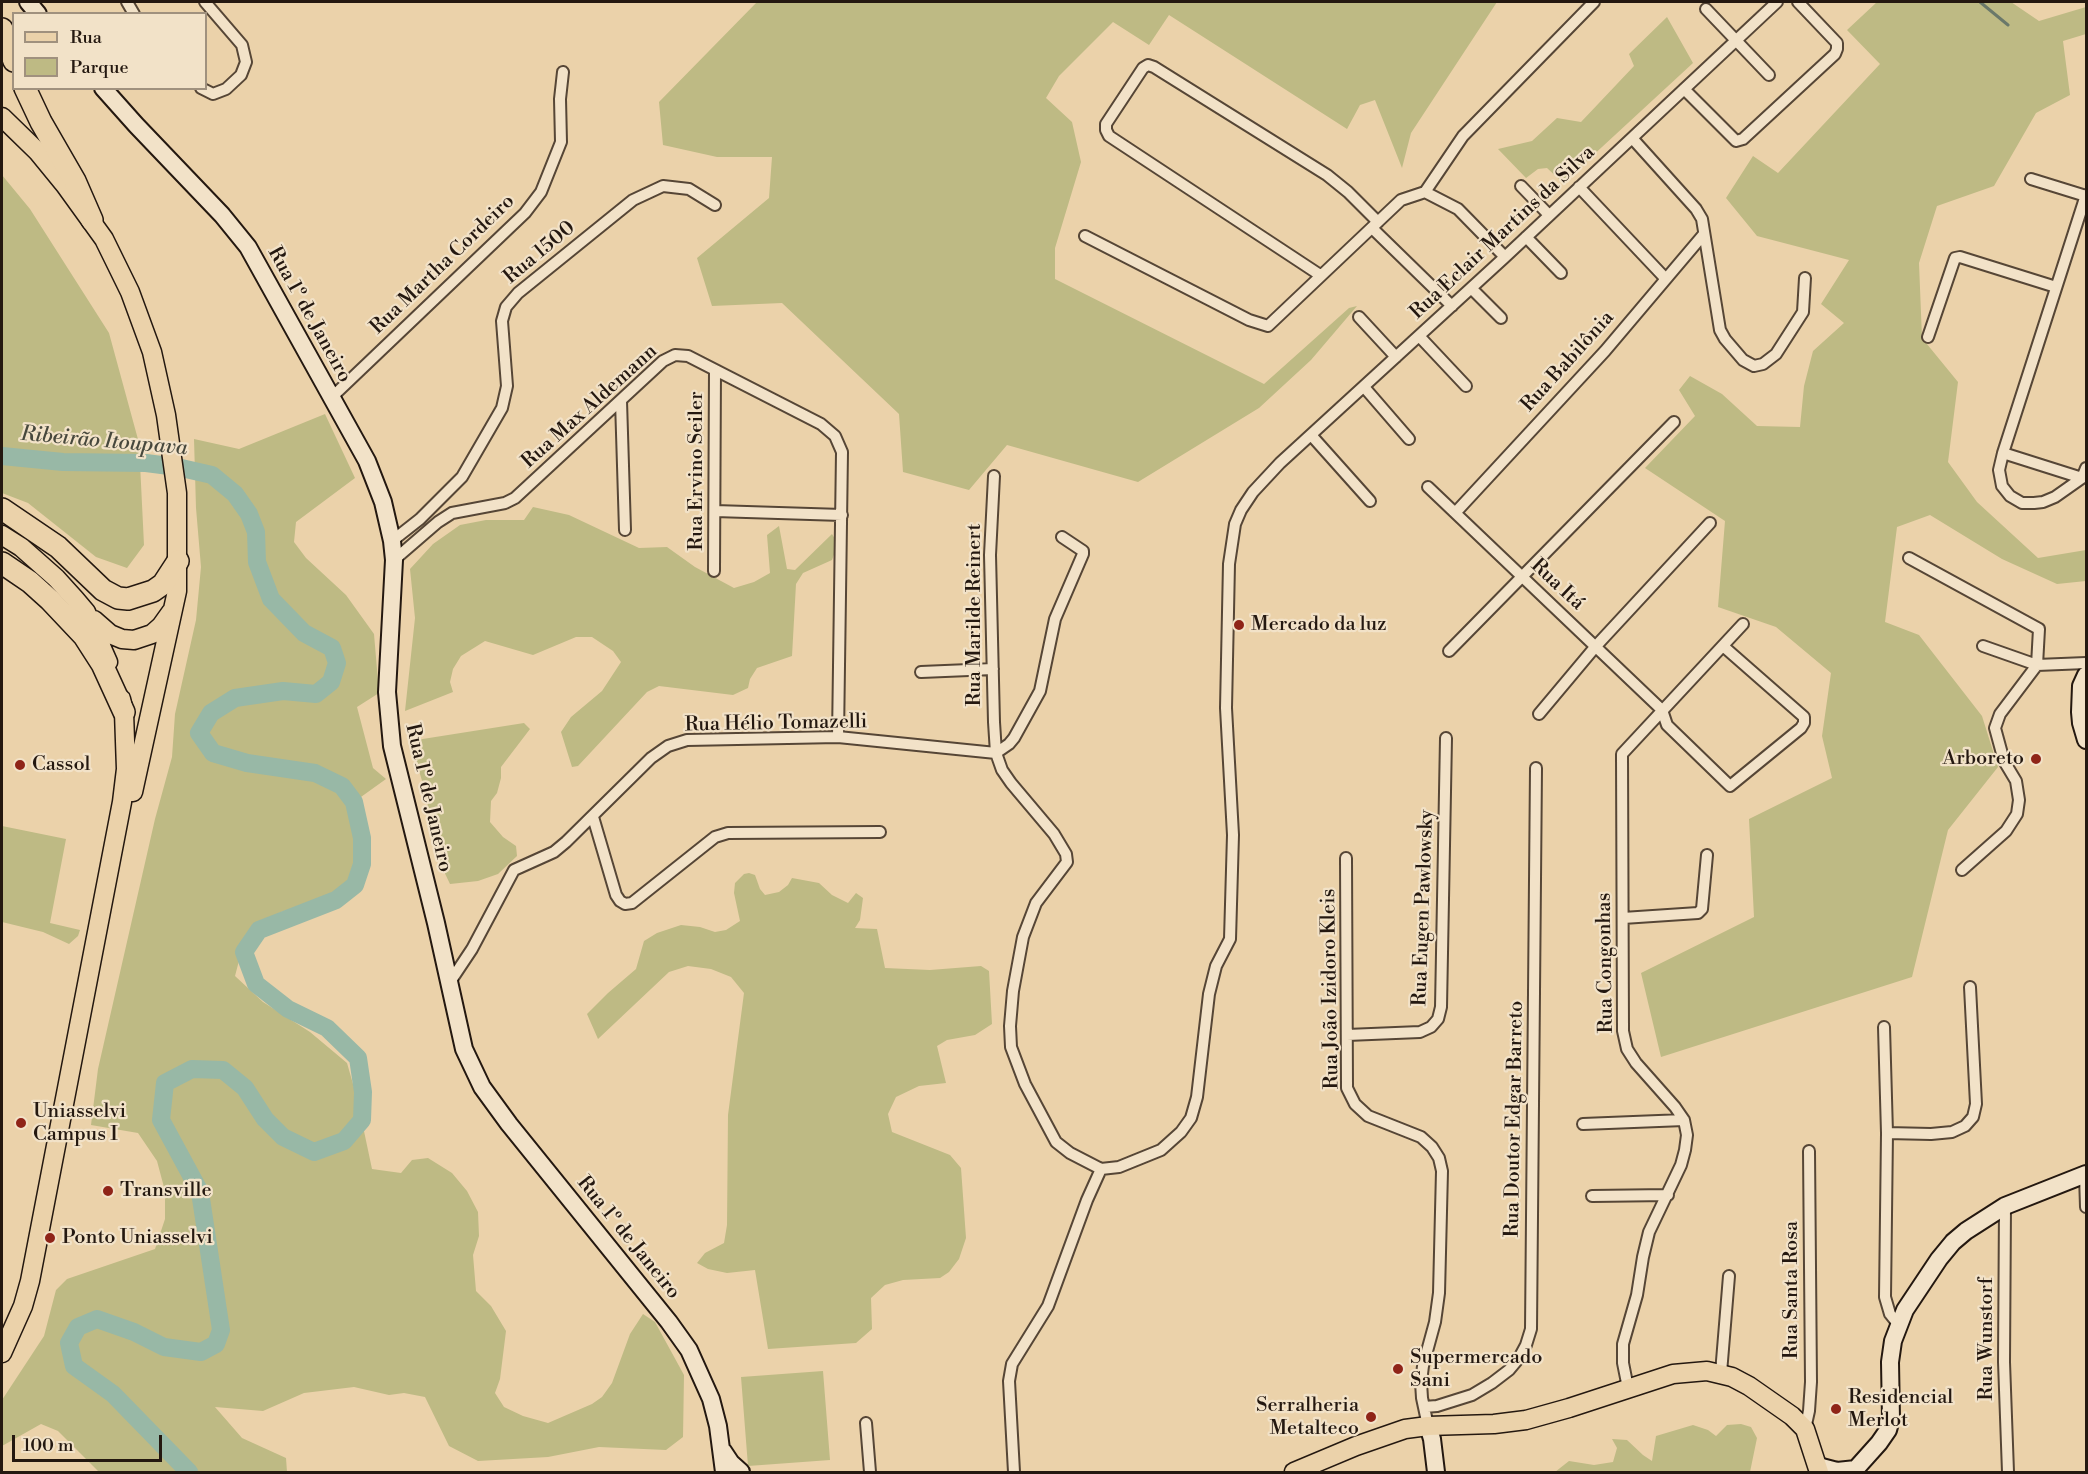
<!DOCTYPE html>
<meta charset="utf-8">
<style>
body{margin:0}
#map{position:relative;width:2088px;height:1474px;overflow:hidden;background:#ebd2aa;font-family:"Libre Bodoni",serif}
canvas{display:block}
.frame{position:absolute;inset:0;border:3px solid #241810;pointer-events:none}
.legend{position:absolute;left:12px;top:12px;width:195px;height:78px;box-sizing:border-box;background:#f2e2c8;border:2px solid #a0917e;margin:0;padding:8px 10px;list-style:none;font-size:18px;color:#241810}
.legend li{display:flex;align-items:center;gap:12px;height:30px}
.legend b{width:30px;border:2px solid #a0917e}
.scale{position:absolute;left:12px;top:1435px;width:150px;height:27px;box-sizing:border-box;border:3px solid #241810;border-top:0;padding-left:8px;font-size:18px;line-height:21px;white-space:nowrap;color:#241810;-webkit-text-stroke:4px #f2e2c8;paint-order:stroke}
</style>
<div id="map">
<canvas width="2088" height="1474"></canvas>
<div class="frame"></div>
<ul class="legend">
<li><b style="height:8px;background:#ebd2aa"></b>Rua</li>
<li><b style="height:16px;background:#beba84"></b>Parque</li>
</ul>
<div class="scale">100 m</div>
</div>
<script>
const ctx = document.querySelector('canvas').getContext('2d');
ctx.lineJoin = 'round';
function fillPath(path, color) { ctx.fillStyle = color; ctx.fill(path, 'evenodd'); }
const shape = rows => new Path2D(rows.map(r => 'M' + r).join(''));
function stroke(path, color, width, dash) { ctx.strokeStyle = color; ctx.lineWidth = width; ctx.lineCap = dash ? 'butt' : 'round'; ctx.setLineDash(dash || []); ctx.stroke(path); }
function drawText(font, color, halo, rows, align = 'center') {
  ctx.font = font + ' "Libre Bodoni",serif'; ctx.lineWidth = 4.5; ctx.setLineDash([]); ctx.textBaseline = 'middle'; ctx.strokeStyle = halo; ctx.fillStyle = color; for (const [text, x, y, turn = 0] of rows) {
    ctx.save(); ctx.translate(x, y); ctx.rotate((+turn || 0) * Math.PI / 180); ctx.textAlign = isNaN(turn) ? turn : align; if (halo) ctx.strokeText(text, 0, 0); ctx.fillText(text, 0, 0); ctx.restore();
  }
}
fillPath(shape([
 [757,2,1497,2,1411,133,1402,168,1375,100,1360,105,1347,129,1169,15,1149,45,1113,22,1059,76,1046,98,1072,122,1081,162,1055,248,1055,279,1264,384,1349,308,1357,306,1311,360,1259,408,1138,482,1007,445,969,490,903,472,899,414,782,303,712,306,697,258,769,198,772,157,717,157,663,145,659,102],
 [1877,2,2011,2,2039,21,2086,7,2086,34,2063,41,2070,95,2036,113,1994,186,1937,206,1919,263,1922,338,1958,382,1948,462,1977,502,2038,558,2086,550,2086,581,2057,584,2002,559,1930,515,1897,527,1885,622,1919,635,1982,716,1998,767,1948,830,1912,977,1661,1057,1641,973,1754,917,1749,819,1832,778,1822,736,1831,673,1776,627,1718,607,1725,521,1645,468,1695,416,1679,390,1690,376,1722,394,1757,426,1800,427,1804,386,1813,351,1844,323,1821,304,1849,260,1757,236,1726,198,1753,156,1778,173,1880,64,1847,30],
 [1667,17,1693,63,1563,183,1547,168,1538,169,1526,178,1498,149,1532,141,1557,118,1581,122,1634,66,1629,54],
 [2,175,30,209,109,333,139,443,144,545,127,568,96,557,28,503,2,493],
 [325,414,355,478,296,522,294,542,306,558,346,595,374,634,379,693,357,707,373,768,386,779,347,807,352,815,360,852,355,871,345,886,328,898,281,912,246,934,235,976,263,1002,310,1032,347,1063,357,1098,372,1169,401,1173,412,1160,428,1158,452,1173,467,1191,478,1212,479,1236,473,1255,476,1291,491,1306,506,1331,500,1379,495,1393,504,1407,523,1416,548,1423,592,1404,602,1397,612,1383,630,1334,643,1314,655,1322,684,1375,683,1437,666,1450,599,1447,548,1457,478,1461,449,1446,425,1397,404,1393,389,1395,354,1387,304,1393,263,1411,215,1407,242,1438,286,1458,287,1472,99,1472,58,1431,41,1424,2,1446,2,1400,44,1336,56,1290,67,1279,155,1249,165,1219,165,1191,157,1161,138,1133,91,1125,98,1069,155,819,172,757,175,714,196,620,201,567,196,508,194,439,239,449],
 [533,507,569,515,639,548,667,547,695,567,734,588,754,582,770,573,767,535,779,526,787,569,795,570,832,534,838,544,832,560,803,573,796,584,792,656,757,668,750,679,748,688,733,695,659,686,647,692,578,766,572,767,561,732,571,717,602,691,621,662,613,651,592,637,576,637,533,655,485,641,461,656,453,669,450,682,453,692,405,711,415,618,410,569,433,544,460,525,486,520,524,520],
 [524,723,530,729,501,767,501,778,497,793,491,801,490,822,503,837,516,846,517,856,498,874,478,881,450,884,440,863,423,784,410,741],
 [2,826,66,839,50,923,80,930,78,936,69,944,43,932,2,922],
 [749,873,755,875,760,889,765,895,779,892,788,885,792,878,819,883,832,895,848,903,856,893,863,898,860,920,855,928,877,929,885,968,930,970,981,966,989,971,992,1024,975,1035,947,1040,937,1046,946,1083,919,1086,896,1097,888,1114,892,1132,950,1155,961,1168,966,1238,959,1259,949,1272,940,1278,903,1280,885,1285,871,1298,872,1329,856,1343,768,1349,755,1270,727,1273,708,1269,697,1263,705,1253,724,1243,727,1225,728,1115,744,993,731,977,711,969,688,966,669,972,598,1039,587,1014,608,993,636,969,644,941,657,933,681,925,700,927,715,932,726,930,740,921,734,893,735,883,744,874],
 [823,1371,830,1460,748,1466,741,1377],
 [1741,1424,1751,1427,1757,1438,1750,1472,1555,1472,1569,1461,1594,1465,1613,1462,1617,1448,1612,1439,1627,1440,1643,1455,1652,1461,1656,1436,1693,1425,1708,1430,1716,1436,1727,1425]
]), '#beba84');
stroke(shape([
 [1980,2,2008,25]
]), '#6a786a', 3);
stroke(shape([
 [2,456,63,462,146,463,177,467,212,475,235,494,249,514,256,532,257,562,271,599,304,633,332,648,337,663,331,682,316,694,283,691,235,698,211,713,199,733,213,753,247,763,315,773,342,786,354,802,362,838,362,864,355,885,336,900,259,930,244,952,256,984,288,1009,327,1028,358,1058,363,1092,362,1120,344,1141,314,1152,283,1137,265,1119,245,1088,223,1070,192,1069,165,1083,161,1120,200,1192,221,1330,216,1344,201,1352,164,1347,134,1332,97,1319,78,1327,69,1343,74,1366,113,1394,189,1472]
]), '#98b8a6', 18);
const street = shape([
 [127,2,134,14],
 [1706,9,1769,75],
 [201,88,213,94,226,89,241,75,246,62,242,45,205,2],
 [1684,89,1736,141,1743,139,1835,54,1837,49,1837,43,1798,2],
 [1632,138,1696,209,1702,219,1720,330,1725,339,1743,360,1754,366,1763,364,1776,354,1803,312,1805,278],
 [2031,179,2086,196],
 [1521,186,1549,215],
 [1579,187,1665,278],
 [1425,192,1463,136,1594,2],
 [1425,192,1458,209,1505,257],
 [2086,195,2003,453,1999,470,2002,486,2010,496,2022,503,2034,503,2043,502,2055,497,2082,478,2086,468],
 [1372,228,1452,306],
 [1085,236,1249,320,1268,326,1401,200,1425,192],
 [1526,237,1561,273],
 [1320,275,1109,136,1106,130,1106,124,1143,68,1148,65,1154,67,1327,175,1348,192,1378,222],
 [1471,288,1501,318],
 [1359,317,1396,357],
 [1419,336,1466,386],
 [1928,337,1955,258,1960,257,2056,287],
 [1364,387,1409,439],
 [331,398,525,213,541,192,561,142,560,99,563,72],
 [621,401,625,530],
 [1311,435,1370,501],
 [2003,453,2082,478],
 [994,476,990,555,994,722,996,753,1002,770,1011,783,1054,834,1066,854,1067,862,1036,903,1023,937,1013,991,1010,1026,1011,1047,1025,1084,1056,1142,1070,1153,1101,1169],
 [1428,487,1662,710,1667,725,1730,786,1801,728,1804,723,1804,717,1723,646],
 [715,511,842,515],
 [1456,512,1605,351,1704,234],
 [392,541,420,519,462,477,502,408,507,386,502,321,506,307,518,293,633,200,663,186,689,189,715,205],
 [1909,558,2039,629,2037,665,2000,714,1995,728,2004,761,2016,781,2019,800,2017,814,2006,831,1962,870],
 [394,560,438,522,452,513,505,503,515,498,663,361,675,355,688,356,821,424,835,436,842,452,838,737],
 [714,571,715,370],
 [1983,646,2037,665,2086,663],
 [1449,651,1674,422],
 [921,672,993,669],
 [1539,714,1596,646,1710,523],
 [996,753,1009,744,1014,738,1040,691,1055,619,1083,554,1083,551,1062,537],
 [593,817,616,895,620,901,625,904,632,903,715,837,728,833,880,832],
 [1346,858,1347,1088,1355,1104,1368,1116,1421,1137,1432,1147,1439,1158,1442,1171,1439,1293,1435,1322,1423,1366,1421,1382,1422,1398,1428,1426],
 [1623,918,1698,913,1702,909,1707,855],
 [450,982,472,949,514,870,554,852,566,842,651,758,668,746,687,740,838,737,996,753],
 [1884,1027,1887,1133,1885,1297,1890,1314,1898,1324],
 [1347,1035,1420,1032,1431,1027,1438,1019,1441,1007,1446,738],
 [1583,1124,1684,1120],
 [1887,1133,1931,1134,1952,1132,1965,1126,1973,1117,1976,1104,1970,987],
 [2085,1175,2086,1207],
 [1592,1196,1668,1195],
 [2005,1206,2004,1362,2008,1472],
 [1721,1373,1729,1276],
 [1628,1388,1623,1363,1623,1344,1637,1295,1643,1257,1649,1232,1681,1165,1685,1150,1687,1135,1684,1120,1675,1107,1636,1063,1627,1049,1623,1031,1622,754,1743,624],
 [1424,1407,1437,1406,1472,1395,1492,1383,1509,1370,1519,1358,1526,1345,1531,1329,1536,768],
 [866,1423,870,1472],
 [1805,1429,1809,1411,1811,1382,1809,1151],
 [1014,1472,1009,1381,1012,1364,1048,1306,1087,1200,1101,1169,1119,1167,1161,1150,1181,1132,1191,1118,1197,1097,1209,994,1216,966,1230,939,1233,835,1226,708,1229,564,1235,524,1241,510,1253,492,1280,463,1505,257,1777,2]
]);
const secondary = shape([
 [28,2,38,14],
 [103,88,136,125,222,215,248,247,367,461,383,502,392,541,394,560,387,692,392,746,436,923,464,1049,482,1087,509,1124,669,1322,689,1350,711,1399,718,1426,724,1472],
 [2086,675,2081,686,2080,712,2081,723,2086,740],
 [1428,1426,1432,1439,1436,1472],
 [723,1451,731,1463,741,1472],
 [1818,1466,1837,1471,1856,1469],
 [1853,1472,1879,1443,1888,1430,1891,1419,1890,1362,1893,1341,1905,1310,1939,1259,1953,1242,1966,1231,2005,1206,2086,1174]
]);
const primary = shape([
 [2,117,38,152,65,185,104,239,130,292,152,352,166,415,177,493,177,591,133,792],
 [2,535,21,547,56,578,75,599,86,612,108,662],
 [94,620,110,634,122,639,134,640,152,634,161,626,171,612],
 [2,1353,23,1306,30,1281,122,802,126,769,125,741,124,712,121,699],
 [1294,1472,1356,1446,1405,1429,1428,1426,1494,1424,1526,1420,1569,1408,1673,1374,1707,1371,1732,1377,1749,1386,1792,1416,1805,1429,1819,1472]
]);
const highway = shape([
 [2,29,14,61],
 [25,88,41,122,75,181,92,220],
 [2,509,58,547,103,590,118,598,128,599,153,591,163,584,178,561],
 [2,563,30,582,50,600,84,636,102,664,124,712]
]);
stroke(street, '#564636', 14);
stroke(secondary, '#241810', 20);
stroke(primary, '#241810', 21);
stroke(highway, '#241810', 24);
stroke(street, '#f2e2c8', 10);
stroke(secondary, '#f2e2c8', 16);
stroke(primary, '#ebd2aa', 18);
stroke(highway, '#ebd2aa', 21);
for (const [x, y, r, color] of [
 [1239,625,6,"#8f2418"],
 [2036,759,6,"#8f2418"],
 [20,765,6,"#8f2418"],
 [21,1123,6,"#8f2418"],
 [108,1191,6,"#8f2418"],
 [50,1238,6,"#8f2418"],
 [1398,1369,6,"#8f2418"],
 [1836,1409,6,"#8f2418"],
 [1371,1417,6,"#8f2418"]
]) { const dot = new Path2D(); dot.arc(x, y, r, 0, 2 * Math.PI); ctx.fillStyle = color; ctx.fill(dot); stroke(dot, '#f2e2c8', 2); }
drawText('20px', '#241810', '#f2e2c8', [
 ["Rua Eclair Martins da Silva",1503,233,-43],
 ["Rua 1500",540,253,-40],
 ["Rua Martha Cordeiro",443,265,-44],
 ["Rua 1º de Janeiro",309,315,61],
 ["Rua Babilônia",1568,362,-48],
 ["Rua Max Aldemann",590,407,-42],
 ["Rua Ervino Seiler",697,471,-90],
 ["Rua Itá",1557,585,43],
 ["Rua Marilde Reinert",975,615,-90],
 ["Rua Hélio Tomazelli",776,724,-1],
 ["Rua 1º de Janeiro",428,798,77],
 ["Rua Eugen Pawlowsky",1424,908,-88],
 ["Rua Congonhas",1606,963,-91],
 ["Rua João Izidoro Kleis",1331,989,-91],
 ["Rua Doutor Edgar Barreto",1515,1119,-89],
 ["Rua 1º de Janeiro",628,1238,51],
 ["Rua Santa Rosa",1792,1290,-90],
 ["Rua Wunstorf",1987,1339,-90]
]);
drawText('20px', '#241810', '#f2e2c8', [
 ["Mercado da luz",1251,625],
 ["Arboreto",2024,759,"right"],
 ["Cassol",32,765],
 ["Uniasselvi",33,1112],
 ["Campus I",33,1135],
 ["Transville",120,1191],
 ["Ponto Uniasselvi",62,1238],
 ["Supermercado",1410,1358],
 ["Sani",1410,1381],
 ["Residencial",1848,1398],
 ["Merlot",1848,1421],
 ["Serralheria",1359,1406,"right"],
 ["Metalteco",1359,1429,"right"]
], 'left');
drawText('italic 21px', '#47483d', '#f2e2c8', [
 ["Ribeirão Itoupava",104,442,5]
]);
</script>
